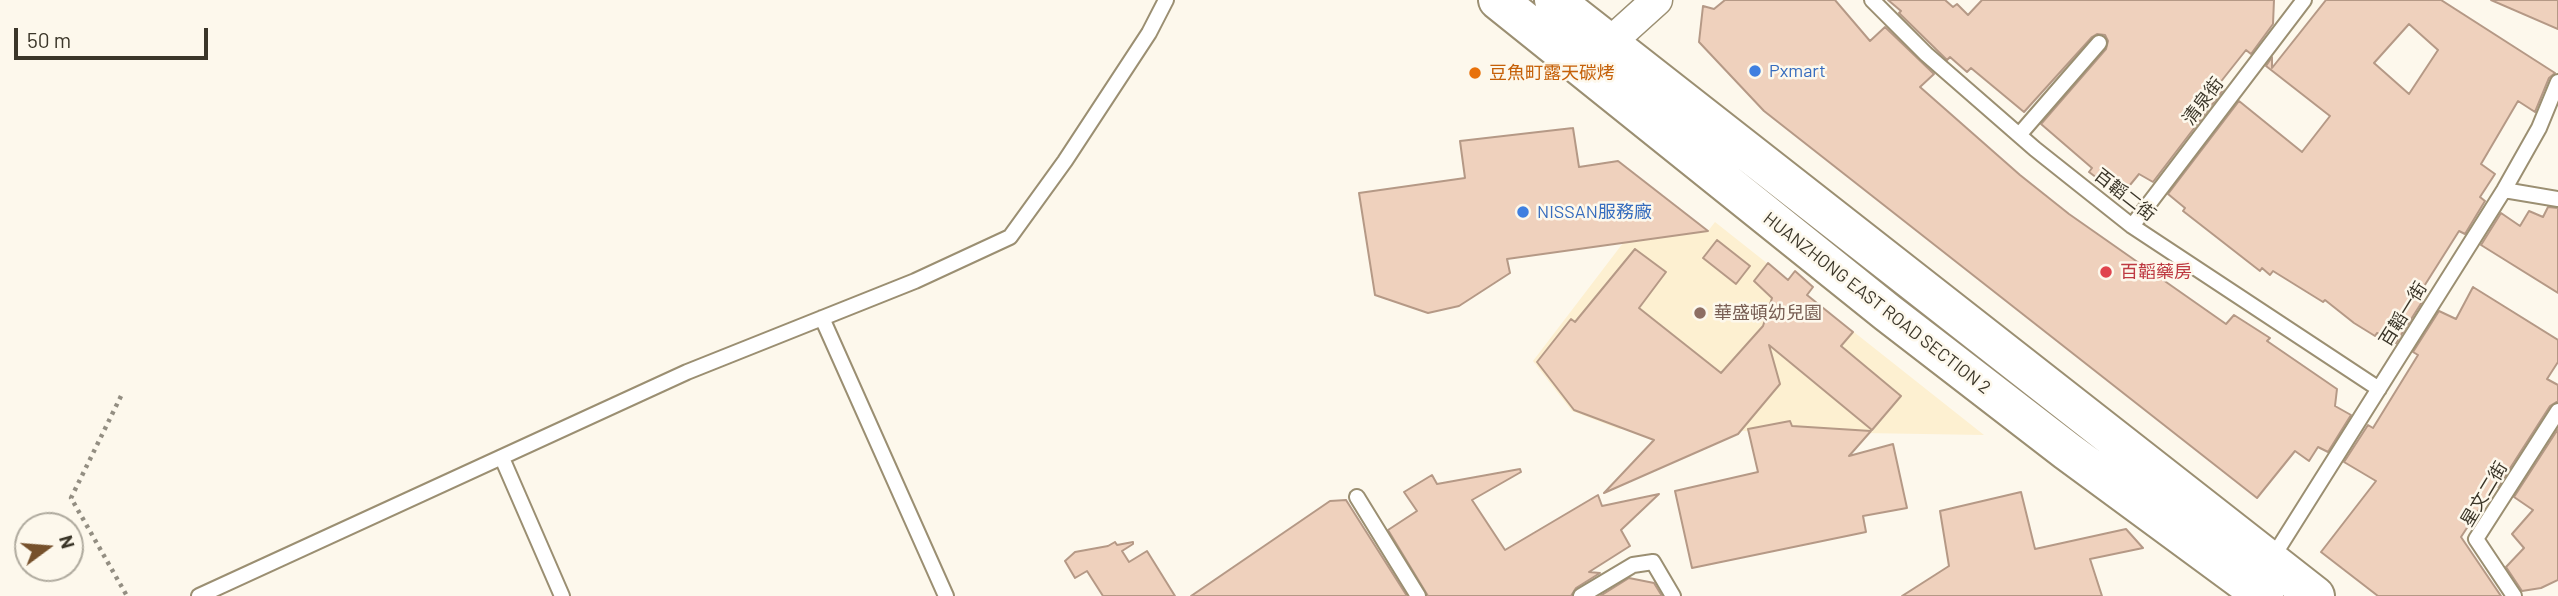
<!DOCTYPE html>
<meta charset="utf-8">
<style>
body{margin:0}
#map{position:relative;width:2558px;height:596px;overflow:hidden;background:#fdf8ec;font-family:Barlow,sans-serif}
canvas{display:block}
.north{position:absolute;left:14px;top:512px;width:70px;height:70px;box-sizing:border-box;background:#fdf8ec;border:2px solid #afaa9e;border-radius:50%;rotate:74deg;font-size:19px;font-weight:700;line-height:28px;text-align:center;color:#3b3629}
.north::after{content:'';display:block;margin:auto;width:24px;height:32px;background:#76512c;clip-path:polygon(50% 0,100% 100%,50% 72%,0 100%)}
.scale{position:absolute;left:14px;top:28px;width:194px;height:32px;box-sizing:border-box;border:4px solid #3b3629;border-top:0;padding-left:9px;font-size:21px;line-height:24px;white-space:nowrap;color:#3b3629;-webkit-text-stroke:5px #fdf8ec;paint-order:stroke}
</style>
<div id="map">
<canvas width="2558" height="596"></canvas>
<div class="north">N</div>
<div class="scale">50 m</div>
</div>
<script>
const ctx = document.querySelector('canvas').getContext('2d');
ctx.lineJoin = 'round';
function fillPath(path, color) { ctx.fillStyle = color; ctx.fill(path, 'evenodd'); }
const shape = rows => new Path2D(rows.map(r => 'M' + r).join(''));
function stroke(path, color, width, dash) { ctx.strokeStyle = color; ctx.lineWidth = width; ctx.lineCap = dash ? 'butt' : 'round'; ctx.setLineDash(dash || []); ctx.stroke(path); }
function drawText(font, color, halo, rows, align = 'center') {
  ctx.font = font + ' Barlow,"Noto Sans TC",sans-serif'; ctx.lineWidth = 5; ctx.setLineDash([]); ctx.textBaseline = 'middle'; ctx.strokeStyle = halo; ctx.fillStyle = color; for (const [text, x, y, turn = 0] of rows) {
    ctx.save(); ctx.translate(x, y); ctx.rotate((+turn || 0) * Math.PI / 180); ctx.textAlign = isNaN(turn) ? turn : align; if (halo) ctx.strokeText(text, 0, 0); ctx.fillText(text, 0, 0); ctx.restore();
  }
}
fillPath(shape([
 [1715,222,1984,435,1619,429,1572,411,1533,361,1623,243,1708,231]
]), '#fdf0d1');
const building = shape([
 [1725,0,1835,0,1870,41,1885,27,1934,74,1920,87,2020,175,2069,214,2226,324,2234,315,2270,338,2267,341,2337,389,2335,406,2351,415,2328,452,2318,447,2309,461,2295,451,2257,498,1764,111,1699,42,1703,6,1714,9,1725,0],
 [1888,0,1945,0,1953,7,1957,4,1968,15,1982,0,2274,0,2273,24,2251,54,2246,50,2219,84,2224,89,2153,182,2139,174,2121,196,2089,172,2092,168,2041,124,2106,49,2108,41,2105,35,2097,34,2092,37,2024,112,1971,68,1967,72,1950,57,1947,60,1899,13,1901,11,1888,0],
 [2326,0,2441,0,2555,73,2549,78,2535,112,2518,101,2481,164,2495,174,2480,197,2485,201,2465,234,2459,231,2416,299,2422,302,2396,343,2377,333,2375,336,2354,323,2325,300,2323,302,2273,271,2270,275,2262,268,2260,271,2183,211,2185,208,2168,194,2239,101,2302,152,2330,116,2266,66,2272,57,2272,68,2326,0],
 [2409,24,2438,50,2409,94,2374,63,2409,24],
 [2491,0,2558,0,2558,29,2491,0],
 [1573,128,1579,167,1618,161,1708,231,1507,259,1510,273,1459,306,1428,313,1375,295,1359,193,1465,178,1460,141,1573,128],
 [2548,207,2558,208,2558,293,2481,245,2501,213,2520,226,2529,211,2543,217,2548,207],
 [1717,240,1750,266,1736,284,1703,258,1717,240],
 [1635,249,1666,272,1639,308,1721,373,1763,326,1772,298,1754,281,1768,263,1788,280,1795,271,1813,287,1807,295,1853,332,1841,346,1901,396,1872,430,1769,345,1780,384,1738,434,1604,493,1654,440,1574,410,1537,362,1571,319,1575,322,1635,249],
 [2473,287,2558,340,2558,362,2547,379,2558,385,2558,401,2550,406,2498,487,2495,485,2461,537,2501,596,2378,596,2321,552,2376,481,2344,462,2368,425,2373,428,2418,355,2413,352,2439,311,2456,319,2473,287],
 [1790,421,1792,426,1871,431,1849,456,1893,444,1907,508,1863,516,1866,532,1692,568,1675,491,1758,472,1748,429,1790,421],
 [2558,429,2558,580,2541,588,2522,591,2506,567,2524,548,2512,534,2533,510,2514,497,2558,429],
 [1520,469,1521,472,1472,500,1505,550,1598,495,1602,506,1659,494,1621,530,1630,546,1589,572,1600,573,1576,588,1571,596,1428,596,1388,530,1417,511,1404,492,1432,475,1437,484,1520,469],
 [2021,492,2035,549,2126,529,2143,548,2090,559,2102,596,1902,596,1949,566,1940,511,2021,492],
 [1346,500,1407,596,1191,596,1330,501,1346,500],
 [1115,542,1117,545,1133,542,1133,544,1122,551,1129,562,1147,551,1175,596,1103,596,1087,571,1075,578,1065,561,1075,552,1108,546,1115,542],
 [1629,578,1654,583,1662,596,1600,596,1629,578]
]);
fillPath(building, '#efd1bd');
stroke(building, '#b59986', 2);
const lane = shape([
 [1872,0,1926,54,2035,149,2132,226,2379,389],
 [2019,135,2099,43],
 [2504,190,2558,199],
 [2132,226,2304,0],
 [822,318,946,596],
 [502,458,562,596],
 [1357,497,1418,596],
 [2271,560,2504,190,2539,128,2558,82],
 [199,596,687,372,915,281,1010,237,1065,161,1149,33,1166,0],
 [1581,596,1633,565,1653,562,1673,596],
 [2514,596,2476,539,2558,411]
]);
const street = shape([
 [1595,56,1657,0]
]);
const secondary = shape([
 [1498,0,1888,313,2067,451,2264,596],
 [1554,0,2315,596]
]);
stroke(lane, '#9b8f72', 18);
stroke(street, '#9b8f72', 33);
stroke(secondary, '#9b8f72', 42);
stroke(shape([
 [121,396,71,498,127,596]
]), '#938e82', 4.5, [3.5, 5]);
stroke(lane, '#fff', 14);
stroke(street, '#fff', 30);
stroke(secondary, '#fff', 38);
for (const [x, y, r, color] of [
 [1755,71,7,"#3f7fe0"],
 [1475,73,7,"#e8710a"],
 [1523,212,7,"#3f7fe0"],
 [2106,272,7,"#e0444e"],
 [1700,313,7,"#8d6e63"]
]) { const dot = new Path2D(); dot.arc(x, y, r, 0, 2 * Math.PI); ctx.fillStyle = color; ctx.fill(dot); stroke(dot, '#fdf8ec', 2.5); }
drawText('18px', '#366cbe', '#fdf8ec', [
 ["Pxmart",1769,71],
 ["NISSAN服務廠",1537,212]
], 'left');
drawText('18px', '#c56008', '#fdf8ec', [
 ["豆魚町露天碳烤",1489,73]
], 'left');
drawText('18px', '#3b3629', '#fdf8ec', [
 ["清泉街",2203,101,-53],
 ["百韜二街",2125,195,38],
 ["HUANZHONG EAST ROAD SECTION 2",1877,303,38],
 ["百韜一街",2403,314,-58],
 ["星文二街",2484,494,-59]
]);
drawText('18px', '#be3a42', '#fdf8ec', [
 ["百韜藥房",2120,272]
], 'left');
drawText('18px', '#785e54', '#fdf8ec', [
 ["華盛頓幼兒園",1714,313]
], 'left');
</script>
